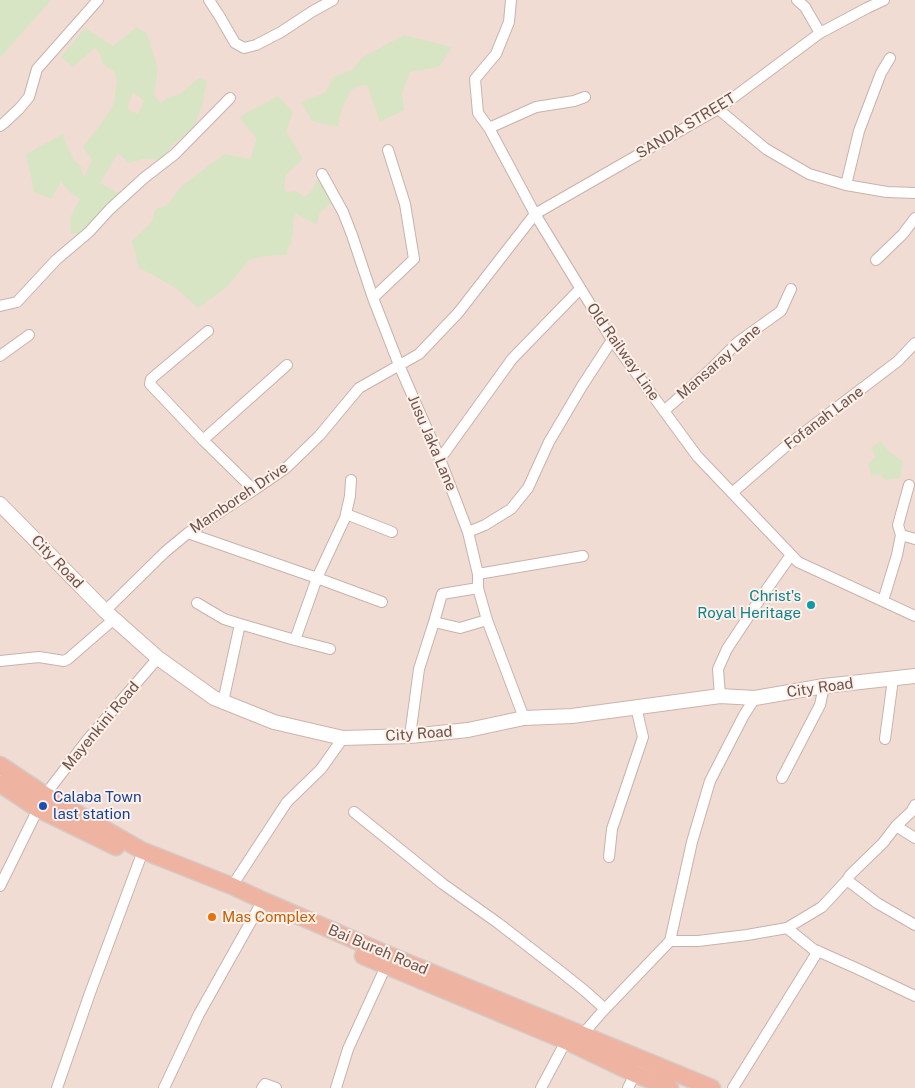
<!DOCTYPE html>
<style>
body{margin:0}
canvas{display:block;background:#f9ece3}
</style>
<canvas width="915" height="1088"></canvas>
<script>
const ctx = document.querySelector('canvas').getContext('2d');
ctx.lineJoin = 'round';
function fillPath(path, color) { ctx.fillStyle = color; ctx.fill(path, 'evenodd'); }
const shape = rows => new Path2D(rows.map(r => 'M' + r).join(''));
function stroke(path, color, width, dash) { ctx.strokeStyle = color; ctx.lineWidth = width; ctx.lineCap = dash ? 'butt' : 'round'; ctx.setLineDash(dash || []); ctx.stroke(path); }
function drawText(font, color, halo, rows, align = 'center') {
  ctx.font = font + ' "Public Sans",sans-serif'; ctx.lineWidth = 4; ctx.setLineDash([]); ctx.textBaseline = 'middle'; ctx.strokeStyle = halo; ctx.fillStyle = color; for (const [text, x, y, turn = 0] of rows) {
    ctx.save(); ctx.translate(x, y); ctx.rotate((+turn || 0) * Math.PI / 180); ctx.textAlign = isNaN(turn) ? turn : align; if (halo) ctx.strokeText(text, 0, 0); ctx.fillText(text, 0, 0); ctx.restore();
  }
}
fillPath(shape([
 [0,0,915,0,915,1088,0,1088]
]), '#f0dcd2');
fillPath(shape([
 [0,0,51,0,0,58],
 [137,27,147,34,158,69,154,95,161,103,169,97,180,94,199,78,207,81,202,106,194,127,174,143,161,160,143,159,129,163,118,153,100,183,122,195,89,232,71,234,70,218,80,199,72,194,61,182,51,199,34,192,26,154,63,134,66,144,74,160,81,166,84,178,92,160,83,147,99,127,113,106,117,81,115,72,103,64,100,54,95,48,73,67,61,57,85,28,113,46],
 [133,92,144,101,138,114,127,109],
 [404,35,452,47,439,67,410,72,402,93,404,110,380,122,367,85,359,86,351,90,341,111,338,127,312,121,301,102,326,92,333,77,352,70,363,57],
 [278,96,293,112,286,131,303,159,286,175,284,189,288,193,289,192,296,191,305,197,313,189,317,179,332,202,319,214,317,225,295,213,291,244,289,246,286,255,264,256,249,260,228,286,212,298,198,308,177,289,157,277,139,268,132,241,152,222,155,209,167,205,182,186,224,154,250,159,257,139,239,117],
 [881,441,887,450,903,462,900,478,885,480,881,475,872,476,868,464,876,457,871,448]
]), '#d8e5c4');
const minor = shape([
 [209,0,220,17,235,43,244,48,256,45,281,32,313,11,333,0],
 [511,0,509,22,496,54,475,79,478,113,489,128,535,214,612,340,697,456,798,562,915,616],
 [797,0,805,7,820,33],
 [718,109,766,149,809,174,846,185,887,192,915,193],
 [0,126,4,123,19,109,29,97,37,69,98,0],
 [489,128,536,107,574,101,585,97],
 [322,174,343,212,352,235,373,298,399,365,440,459,468,532,478,574,478,588,487,620,524,718],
 [846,185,859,131,881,73,890,58],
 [876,260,903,234,915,218],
 [373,298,414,259,405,204,388,150],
 [0,306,17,302,56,260,89,232,110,209,144,178,175,154,230,98],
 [0,356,29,335],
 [664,411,710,370,738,342,781,311,791,289],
 [203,440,150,384,151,379,208,331],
 [440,459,512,359,580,289],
 [254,490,203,440,287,365],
 [732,493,785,447,898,361,915,343],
 [346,514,392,532],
 [468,532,485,525,511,509,528,488,549,442,582,386,612,340],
 [188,533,317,578,345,518,350,496,351,480],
 [901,535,915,539],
 [478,574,583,556],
 [478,588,442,594,434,622,460,628,487,620],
 [883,601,897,555,901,535,898,525,909,485],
 [197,603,224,619,240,624],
 [105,611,165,552,188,533,254,490,286,468,319,436,359,388,419,354,458,313,535,214,718,109,820,33,867,8,884,0],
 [295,640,330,649],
 [0,661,39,657,64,661,68,659,114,619],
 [720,696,718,669,727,649,762,596,791,555],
 [223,702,240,624,295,640,317,578,382,602],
 [410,736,419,669,434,622],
 [885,739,893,679],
 [782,778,820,705,824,686],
 [45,795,88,739,158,658],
 [354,812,443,884,498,923,560,971,585,991,605,1009],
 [896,826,915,838],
 [609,857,612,829,643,737,636,707],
 [847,880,877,903,915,925],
 [0,886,38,809],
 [232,886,287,802,321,769,343,738],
 [787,928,813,949,858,969,915,996],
 [670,941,692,842,710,781,744,715,755,698],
 [583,1034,602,1012,670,941,698,941,747,935,787,928,822,907,847,880,850,875,883,843,896,826,911,812,915,805],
 [57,1088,90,993,140,859],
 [164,1088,199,1014,258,909],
 [262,1088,265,1084,276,1088],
 [336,1088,348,1049,386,966],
 [541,1088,566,1041],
 [628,1088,635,1074],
 [733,1088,818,951]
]);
const secondary = shape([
 [0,504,105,611,158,658,214,698,274,722,343,738,410,736,468,730,524,718,572,716,720,696,755,698,824,686,915,676]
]);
const trunk = shape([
 [0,765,45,795,141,850,232,886,260,899,384,953,712,1088],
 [0,784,38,809,116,847],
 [363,956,566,1041,635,1074,670,1088]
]);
stroke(minor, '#c9b2ab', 12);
stroke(secondary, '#ceb3ac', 16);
stroke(trunk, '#d4cbc9', 19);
stroke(minor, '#fff', 10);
stroke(secondary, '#fff', 14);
stroke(trunk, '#efb4a1', 16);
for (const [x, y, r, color] of [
 [811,605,5,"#0f9aa8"],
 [43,806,5,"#1a4fb4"],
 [212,917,5,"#e8710a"]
]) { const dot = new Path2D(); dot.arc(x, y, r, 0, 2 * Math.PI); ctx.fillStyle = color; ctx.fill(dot); stroke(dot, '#fdf1e9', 2); }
drawText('15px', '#6e514c', '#fdf1e9', [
 ["SANDA STREET",686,126,-31],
 ["Old Railway Line",623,352,55],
 ["Mansaray Lane",719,362,-41],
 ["Fofanah Lane",824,418,-37],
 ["Jusu Jaka Lane",432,443,67],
 ["Mamboreh Drive",239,498,-34],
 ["City Road",57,562,46],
 ["City Road",820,688,-8],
 ["Mayenkini Road",101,726,-50],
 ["City Road",419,734,-4],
 ["Bai Bureh Road",378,950,23]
]);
drawText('15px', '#0d838f', '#fdf1e9', [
 ["Christ's",801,596],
 ["Royal Heritage",801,613]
], 'right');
drawText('15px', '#164399', '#fdf1e9', [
 ["Calaba Town",53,797],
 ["last station",53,814]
], 'left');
drawText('15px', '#c56008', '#fdf1e9', [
 ["Mas Complex",222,917]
], 'left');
</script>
